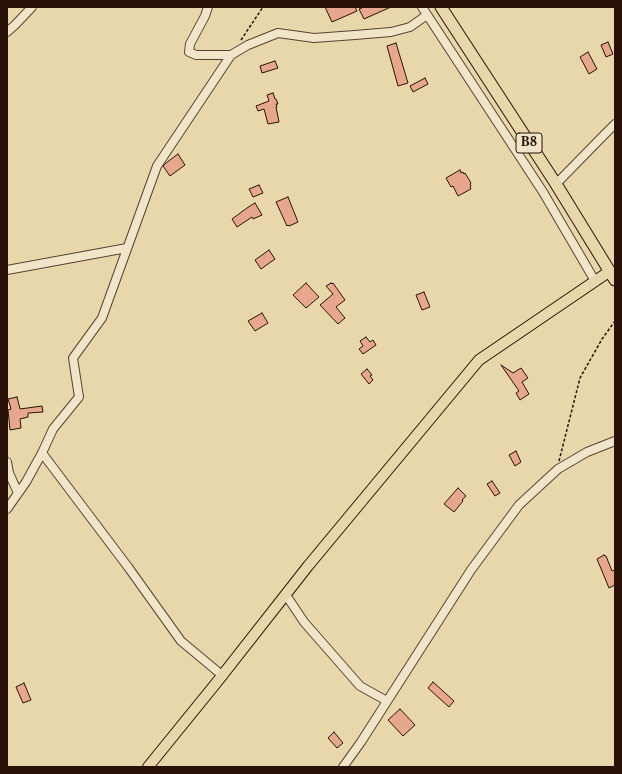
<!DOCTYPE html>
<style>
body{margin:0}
#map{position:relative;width:622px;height:774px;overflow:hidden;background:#e9d7ac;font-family:"Libre Caslon Text",serif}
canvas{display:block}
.frame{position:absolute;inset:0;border:8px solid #291107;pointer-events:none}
</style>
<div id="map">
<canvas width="622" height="774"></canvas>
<div class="frame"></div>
</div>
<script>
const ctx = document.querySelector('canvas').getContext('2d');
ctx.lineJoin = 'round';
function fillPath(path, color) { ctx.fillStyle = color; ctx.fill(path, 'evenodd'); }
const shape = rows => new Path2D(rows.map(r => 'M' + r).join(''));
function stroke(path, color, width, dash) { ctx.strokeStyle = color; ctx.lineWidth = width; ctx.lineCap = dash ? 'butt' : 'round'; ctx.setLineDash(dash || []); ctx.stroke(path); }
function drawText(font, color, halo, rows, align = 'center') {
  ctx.font = font + ' "Libre Caslon Text",serif'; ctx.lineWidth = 4; ctx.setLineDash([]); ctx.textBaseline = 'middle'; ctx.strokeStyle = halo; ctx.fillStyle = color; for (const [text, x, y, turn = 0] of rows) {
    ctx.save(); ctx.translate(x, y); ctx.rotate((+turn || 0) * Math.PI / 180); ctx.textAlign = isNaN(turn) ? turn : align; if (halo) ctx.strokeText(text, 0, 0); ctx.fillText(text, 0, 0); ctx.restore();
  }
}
const building = shape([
 [325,7,355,7,357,11,332,22,325,7],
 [364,7,391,7,364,19,359,9,364,7],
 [608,42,613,54,606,57,601,45,608,42],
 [396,43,408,83,398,86,387,46,396,43],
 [588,52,597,69,589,74,580,57,588,52],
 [275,61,278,68,262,73,260,66,275,61],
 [425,78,428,84,413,92,410,86,425,78],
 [273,93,275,99,276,99,278,104,276,104,277,107,276,107,279,122,268,124,264,109,258,111,256,106,269,101,267,95,273,93],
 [178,154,185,165,170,176,163,166,166,163,178,154],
 [460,170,461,173,463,172,464,174,465,173,471,183,470,184,471,186,470,187,471,189,458,196,453,186,451,187,446,178,460,170],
 [259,185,263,193,253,197,249,189,259,185],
 [288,197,298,222,289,226,288,225,287,226,276,202,288,197],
 [255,203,262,215,253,219,252,217,237,227,232,219,247,208,255,203],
 [269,250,275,259,261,269,255,260,269,250],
 [306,283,319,297,306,308,293,295,306,283],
 [331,283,332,284,333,283,345,300,336,307,345,318,338,324,320,305,333,294,326,286,331,283],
 [424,292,430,307,422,310,416,295,424,292],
 [262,313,268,323,255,331,248,321,262,313],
 [366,337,370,342,373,340,376,345,363,354,359,349,363,346,360,341,366,337],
 [501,365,513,373,521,368,528,378,522,382,529,394,520,400,516,393,519,391,501,365],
 [367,369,372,375,370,376,373,380,369,384,361,374,367,369],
 [17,397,20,409,42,406,43,412,28,413,28,417,20,419,21,428,10,430,8,410,11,409,8,399,17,397],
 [516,451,521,462,515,466,509,455,516,451],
 [492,481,500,493,495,496,487,484,492,481],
 [458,488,466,496,462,500,463,501,454,512,444,504,458,488],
 [604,555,605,556,606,556,612,571,615,570,615,585,609,588,597,559,604,555],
 [433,682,454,701,449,707,428,688,433,682],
 [24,683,31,700,23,703,16,687,24,683],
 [400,709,415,725,403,736,388,720,400,709],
 [334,732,343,743,337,748,328,738,334,732]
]);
fillPath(building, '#e6a78d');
stroke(building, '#291107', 1);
const minor = shape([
 [208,7,205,16,190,44,189,52,196,55,231,55],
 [422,7,543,192,595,281],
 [7,32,15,25,32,7],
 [556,184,603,136,615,124],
 [7,270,127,248],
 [42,453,128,567,181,641,223,676],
 [7,462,9,473,18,493],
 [7,509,26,482,42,453,53,429,79,397,73,358,102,318,157,166,231,55,248,45,278,33,314,38,355,35,391,32,410,27,427,15],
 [286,595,304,622,360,686,387,701],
 [343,767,361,742,471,570,519,505,558,469,587,452,615,441]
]);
const major = shape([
 [148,767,217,682,308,566,479,360,610,271]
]);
const highway = shape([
 [441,7,556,184,615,280]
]);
stroke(minor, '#594230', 10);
stroke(major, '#291107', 12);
stroke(highway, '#291107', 13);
stroke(shape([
 [241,40,263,7],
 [559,461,580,378,602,339,615,321]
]), '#291107', 1.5, [3, 2]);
stroke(minor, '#f1e5c9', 8);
stroke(major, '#e9d7ac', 10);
stroke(highway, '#e9d7ac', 11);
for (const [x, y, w] of [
 [529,143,26]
]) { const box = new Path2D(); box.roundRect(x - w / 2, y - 10, w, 20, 3); ctx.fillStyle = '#f1e5c9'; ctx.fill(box); stroke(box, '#291107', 1); }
drawText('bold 12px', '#291107', null, [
 ["B8",529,143]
]);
</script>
